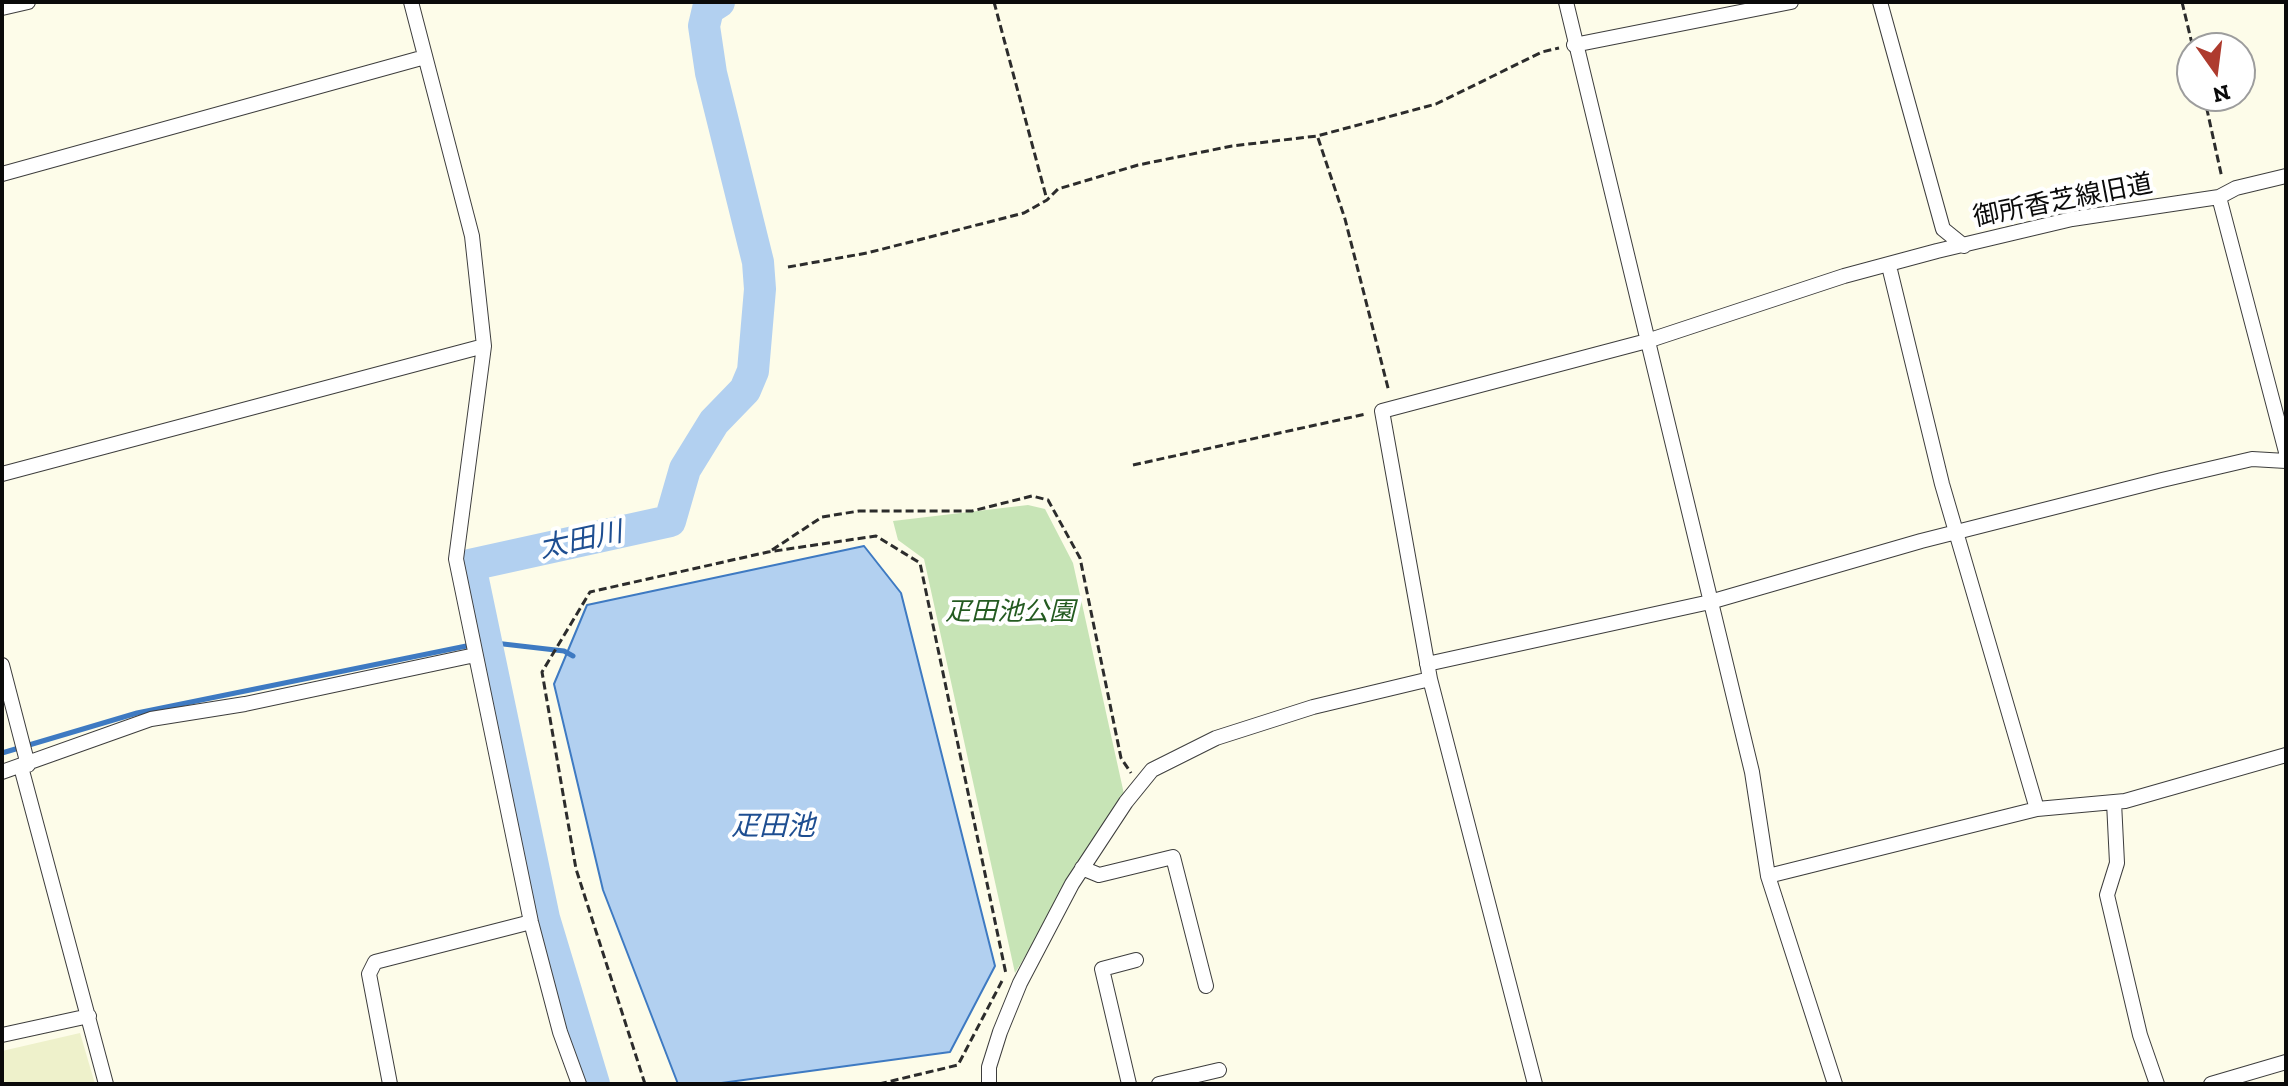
<!DOCTYPE html>
<meta charset="utf-8">
<style>
body{margin:0}
#map{position:relative;width:2288px;height:1086px;overflow:hidden;background:#fdfce9;font-family:"Zilla Slab",serif}
canvas{display:block}
.frame{position:absolute;inset:0;border:4px solid #0a0a0a;pointer-events:none}
.north{position:absolute;left:2176px;top:32px;width:80px;height:80px;box-sizing:border-box;background:#fff;border:2px solid #9d9d9d;border-radius:50%;rotate:166deg;font-size:22px;font-weight:700;line-height:32px;text-align:center;color:#0a0a0a}
.north::after{content:'';display:block;margin:auto;width:28px;height:36px;background:#ae3b2e;clip-path:polygon(50% 0,100% 100%,50% 72%,0 100%)}
</style>
<div id="map">
<canvas width="2288" height="1086"></canvas>
<div class="frame"></div>
<div class="north">N</div>
</div>
<script>
const ctx = document.querySelector('canvas').getContext('2d');
ctx.lineJoin = 'round';
function fillPath(path, color) { ctx.fillStyle = color; ctx.fill(path, 'evenodd'); }
const shape = rows => new Path2D(rows.map(r => 'M' + r).join(''));
function stroke(path, color, width, dash) { ctx.strokeStyle = color; ctx.lineWidth = width; ctx.lineCap = dash ? 'butt' : 'round'; ctx.setLineDash(dash || []); ctx.stroke(path); }
function drawText(font, color, halo, rows, align = 'center') {
  ctx.font = font + ' "Zilla Slab","Noto Sans JP",serif'; ctx.lineWidth = 8; ctx.setLineDash([]); ctx.textBaseline = 'middle'; ctx.strokeStyle = halo; ctx.fillStyle = color; for (const [text, x, y, turn = 0] of rows) {
    ctx.save(); ctx.translate(x, y); ctx.rotate((+turn || 0) * Math.PI / 180); ctx.textAlign = isNaN(turn) ? turn : align; if (halo) ctx.strokeText(text, 0, 0); ctx.fillText(text, 0, 0); ctx.restore();
  }
}
fillPath(shape([
 [80,1033,95,1084,2,1084,2,1051]
]), '#eef1cb');
fillPath(shape([
 [1028,505,1045,509,1073,563,1124,794,1015,973,924,559,898,540,893,521]
]), '#c7e4b6');
const water = shape([
 [864,546,901,593,995,966,950,1052,714,1084,678,1084,603,890,554,684,587,605,864,546]
]);
fillPath(water, '#b2d0f0');
stroke(water, '#3e7ac2', 2);
stroke(shape([
 [2,753,137,713,486,642,564,651,573,656]
]), '#3e7ac2', 5);
stroke(shape([
 [594,1084,544,918,470,565,670,521,685,469,714,422,745,390,753,371,760,289,758,262,711,73,704,26,708,9,719,2]
]), '#b2d0f0', 32);
const street = shape([
 [411,2,472,236,484,346,456,559,531,922,560,1032,579,1084],
 [1566,2,1752,772,1768,876,1835,1084],
 [1880,2,1943,229,1964,246],
 [2,8,28,2],
 [1574,45,1791,2],
 [2,174,425,57],
 [2219,197,2286,452],
 [1889,266,1942,484,2037,809],
 [2,474,484,346],
 [1427,664,1710,602,1921,541,2162,480,2252,459,2286,461],
 [2,665,28,765],
 [21,767,106,1084],
 [2,772,151,719,245,704,475,655],
 [2114,802,2117,863,2107,895,2140,1035,2157,1084],
 [1082,868,1099,875,1173,857,1206,986],
 [1768,876,2037,809,2125,801,2286,755],
 [2,1035,89,1016],
 [390,1084,369,974,375,962,531,922],
 [989,1084,989,1067,1000,1032,1020,983,1072,884,1126,802,1152,770,1216,738,1313,707,1430,679],
 [1129,1084,1102,969,1136,960],
 [1159,1084,1219,1070],
 [1535,1084,1430,679,1382,411,1647,341,1844,276,1937,251,2072,219,2219,197,2236,188,2286,176],
 [2211,1084,2286,1062]
]);
stroke(street, '#3d3d3d', 16);
stroke(shape([
 [994,2,1047,200],
 [2182,2,2193,48],
 [2204,96,2222,178],
 [1318,138,1345,219,1389,392],
 [788,267,867,253,1024,213,1047,200,1058,189,1138,165,1232,146,1317,136,1436,104,1542,52,1559,48],
 [1133,465,1366,414],
 [772,550,822,517,859,511,972,511,1032,496,1048,500,1080,558,1121,758,1131,773],
 [645,1084,576,869,542,672,590,592,768,552,876,536,920,563,1006,974],
 [879,1084,958,1065,1002,981]
]), '#2c2c2c', 3, [8, 4]);
stroke(street, '#fff', 14);
drawText('26px', '#0a0a0a', '#fff', [
 ["御所香芝線旧道",2063,201,-11]
]);
drawText('italic 26px', '#245b21', '#fff', [
 ["疋田池公園",1010,613]
]);
drawText('italic 28px', '#1e4e91', '#fff', [
 ["太田川",581,541,-12],
 ["疋田池",773,827]
]);
</script>
